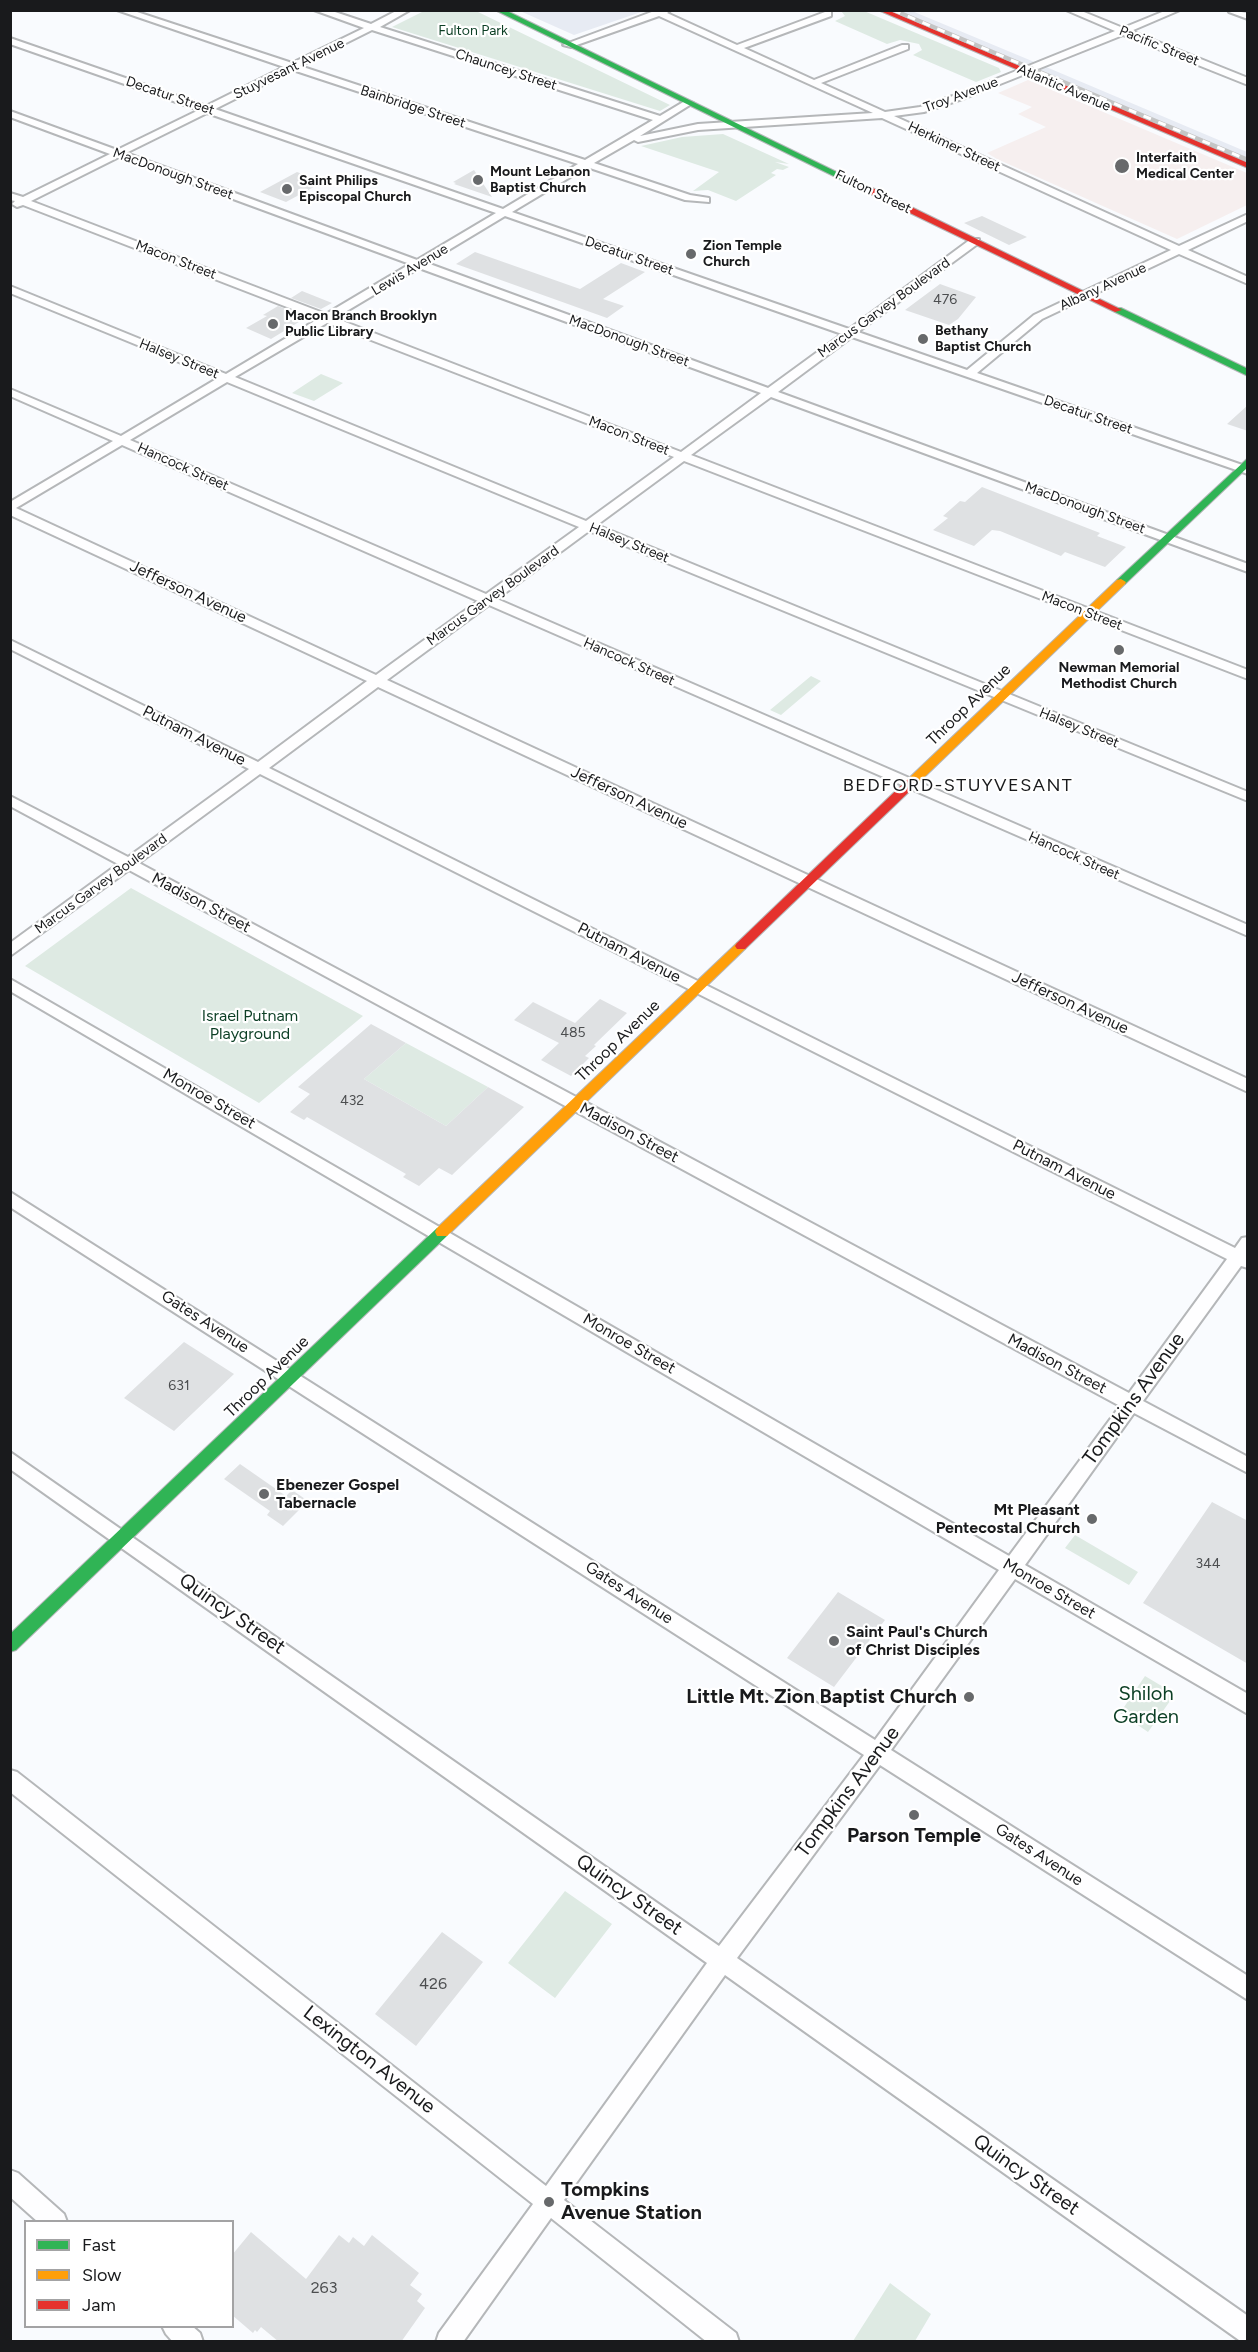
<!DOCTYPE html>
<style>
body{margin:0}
#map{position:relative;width:1258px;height:2352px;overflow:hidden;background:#f9fbfe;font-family:Figtree,sans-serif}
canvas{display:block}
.frame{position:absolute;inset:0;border:12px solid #191a1c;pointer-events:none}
.legend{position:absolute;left:24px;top:2220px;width:210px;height:108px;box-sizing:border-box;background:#fff;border:2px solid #a3a3a4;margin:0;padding:8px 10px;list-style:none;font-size:18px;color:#191a1c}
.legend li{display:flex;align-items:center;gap:12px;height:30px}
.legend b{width:30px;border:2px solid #a3a3a4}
</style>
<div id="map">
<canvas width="1258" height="2352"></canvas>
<div class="frame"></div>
<ul class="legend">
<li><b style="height:8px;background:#30b455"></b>Fast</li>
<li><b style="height:8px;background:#ff9f0a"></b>Slow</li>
<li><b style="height:8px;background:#e5322d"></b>Jam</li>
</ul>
</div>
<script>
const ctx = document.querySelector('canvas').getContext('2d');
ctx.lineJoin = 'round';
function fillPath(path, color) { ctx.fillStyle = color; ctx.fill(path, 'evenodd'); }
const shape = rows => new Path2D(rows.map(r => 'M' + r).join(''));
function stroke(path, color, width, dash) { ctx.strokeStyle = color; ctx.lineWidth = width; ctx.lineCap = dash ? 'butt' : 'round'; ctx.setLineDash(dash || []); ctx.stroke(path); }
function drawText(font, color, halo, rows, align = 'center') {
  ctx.font = font + ' Figtree,sans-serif'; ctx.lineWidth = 4.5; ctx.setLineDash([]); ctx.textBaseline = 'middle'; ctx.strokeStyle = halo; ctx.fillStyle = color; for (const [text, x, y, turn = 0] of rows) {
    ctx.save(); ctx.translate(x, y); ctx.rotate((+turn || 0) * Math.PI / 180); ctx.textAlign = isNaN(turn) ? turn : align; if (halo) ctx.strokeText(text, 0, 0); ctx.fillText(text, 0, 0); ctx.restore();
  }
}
fillPath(shape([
 [520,11,644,11,574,35],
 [891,11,912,11,1032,61,1247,152,1247,162]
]), '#e7ebf3');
fillPath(shape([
 [1028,80,1247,173,1247,205,1177,239,997,159,987,153,1046,127,1018,114,1032,107,998,93]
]), '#f6efef');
fillPath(shape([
 [424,11,476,11,670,105,660,111,392,27],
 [841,11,864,11,999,68,1001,72,976,82,913,55,922,50,919,44,900,40,887,44,835,21,845,16],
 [723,134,789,164,775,162,789,167,783,170,777,169,771,173,776,175,736,201,708,190,693,191,719,172,641,146,682,137],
 [321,374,343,383,314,401,292,393],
 [811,676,821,681,781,715,770,710],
 [131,888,363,1016,259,1103,25,966],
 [406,1043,488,1087,446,1126,364,1079],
 [1075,1535,1138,1572,1129,1585,1065,1548],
 [1145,1676,1175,1694,1148,1732,1120,1713],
 [565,1891,612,1924,555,1998,508,1963],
 [890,2283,931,2314,915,2341,853,2341]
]), '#deeae3');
fillPath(shape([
 [474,170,492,197,454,184,456,183,453,182],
 [297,172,323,182,286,202,260,192],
 [982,216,1027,237,1009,245,964,223],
 [475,252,580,289,621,263,645,272,603,299,624,306,607,318,456,264],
 [940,284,976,297,958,319,949,325,905,310],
 [302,291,332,303,321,309,291,298],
 [278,306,307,317,271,339,246,328,267,316,263,315],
 [1248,405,1248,431,1227,424],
 [982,487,1100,533,1097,536,1126,547,1105,567,1065,552,1061,556,1000,531,992,530,974,546,933,530,948,518,943,516,960,501,965,502],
 [600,999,627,1013,594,1045,596,1046,585,1056,589,1058,571,1076,541,1060,559,1043,514,1020,533,1002,575,1023],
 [371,1024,406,1043,364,1079,446,1126,488,1087,524,1107,452,1175,439,1168,419,1186,403,1177,406,1174,307,1117,304,1120,290,1112,310,1094,298,1087],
 [184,1342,234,1374,174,1431,124,1398],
 [240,1464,286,1496,292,1490,308,1501,283,1526,267,1515,270,1511,224,1479],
 [1212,1502,1248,1521,1248,1664,1143,1603],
 [838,1592,885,1620,834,1687,787,1658],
 [442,1932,483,1962,416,2046,375,2014],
 [251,2232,306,2279,339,2235,349,2243,353,2237,364,2246,372,2235,419,2273,410,2285,422,2294,417,2301,425,2308,401,2342,279,2342,261,2327,257,2332,255,2330,253,2333,232,2315,232,2255]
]), '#dfe1e3');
const street = shape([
 [117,10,131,10,292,63,364,28,314,10,329,10,371,24,398,10,410,10,380,27,660,116,685,101,693,103,640,136,698,124,873,113,659,16,571,47,563,45,657,10,671,10,667,13,737,45,825,12,831,12,831,16,744,48,814,80,902,45,908,45,908,49,821,83,885,112,920,107,959,94,1115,31,1066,10,1079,10,1123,28,1167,10,1180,10,1131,31,1248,78,1248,85,1123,35,965,98,924,112,894,116,1179,246,1248,214,1248,221,1188,250,1248,277,1248,284,1179,254,1042,319,977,373,1248,467,1248,474,852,337,778,392,1248,564,1248,572,771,397,691,455,1248,670,1248,679,684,461,597,525,1248,792,1248,801,589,531,497,599,1248,925,1248,936,489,605,387,680,1248,1079,1248,1092,378,687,269,768,1235,1248,1242,1238,1248,1237,1248,1268,1241,1266,1143,1401,1248,1457,1248,1473,1134,1413,1025,1565,1248,1694,1248,1714,1015,1579,891,1750,1248,1976,1248,2000,880,1765,737,1958,1248,2316,1248,2342,1239,2340,725,1975,564,2200,736,2333,739,2342,707,2342,551,2218,463,2342,436,2342,439,2333,533,2204,10,1792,10,1770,17,1772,546,2186,707,1963,10,1469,10,1452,719,1946,864,1755,10,1207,10,1192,875,1740,999,1570,10,991,10,979,1009,1556,1120,1406,129,870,10,956,10,943,118,864,10,806,10,796,128,857,249,769,10,649,10,640,258,762,367,681,10,515,10,502,113,441,10,396,10,389,121,436,218,378,10,293,10,286,226,374,318,319,23,205,17,207,12,204,15,201,10,200,10,193,23,197,110,154,10,117,10,111,117,150,199,110,10,44,10,38,206,106,284,67,117,10],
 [372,30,653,120,585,160,300,66,372,30],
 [293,70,578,164,503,209,215,109,293,70],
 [207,113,496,213,417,260,126,153,207,113],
 [882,118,1171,250,1034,315,967,370,858,332,979,243,979,239,971,239,849,329,512,212,587,167,685,200,709,202,709,198,690,195,594,163,634,140,638,142,698,130,882,118],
 [119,157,410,264,326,314,31,201,119,157],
 [505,216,842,334,768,388,427,263,505,216],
 [419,268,761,393,681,452,335,318,419,268],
 [327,323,674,457,586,521,235,377,327,323],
 [227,382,579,527,486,594,130,440,227,382],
 [122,445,478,601,376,675,16,508,122,445],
 [260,774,1227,1259,1129,1393,139,863,260,774],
 [1228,10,1248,13,1248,19,1229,12,1228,10],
 [10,2170,18,2173,64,2214,67,2222,38,2222,10,2197,10,2170],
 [162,2326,192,2326,200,2333,203,2342,173,2342,166,2334,162,2326]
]);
const fast = shape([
 [495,10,505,10,859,183,852,185,495,10],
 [1115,308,1121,308,1248,369,1248,376,1115,312,1115,308],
 [1248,458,1248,467,1125,584,1117,584,1117,580,1248,458],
 [442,1227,447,1228,449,1232,447,1236,16,1650,10,1652,10,1634,437,1228,442,1227]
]);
const slow = shape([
 [1121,579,1126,582,1125,584,915,786,907,786,907,780,1117,580,1121,579],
 [741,942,745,943,747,946,745,949,447,1236,437,1236,435,1232,437,1228,737,943,741,942]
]);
const jam = shape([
 [878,10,888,10,1248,163,1248,168,878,10],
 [852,181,858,181,1122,310,1115,312,852,185,852,181],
 [911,779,915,780,915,786,745,949,737,949,735,946,737,943,907,780,911,779]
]);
stroke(street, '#b5b7b9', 4);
stroke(fast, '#b5b7b9', 2);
stroke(slow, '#b5b7b9', 2);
stroke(jam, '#b5b7b9', 2);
fillPath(street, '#fefeff');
fillPath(fast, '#30b455');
fillPath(slow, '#ff9f0a');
fillPath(jam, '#e5322d');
const rail = shape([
 [893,10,1248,160]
]);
stroke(rail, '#c4c5c5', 4.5);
stroke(rail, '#fff', 3, [8]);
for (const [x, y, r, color] of [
 [1122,166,8,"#67696b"],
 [478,180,6,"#67696b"],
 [287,189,6,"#67696b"],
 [691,254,6,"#67696b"],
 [273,324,6,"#67696b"],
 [923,339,6,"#67696b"],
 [1119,650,6,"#67696b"],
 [264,1494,6,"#67696b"],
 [1092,1519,6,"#67696b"],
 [834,1641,6,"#67696b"],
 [969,1697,6,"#67696b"],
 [914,1815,6,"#67696b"],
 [549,2202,6,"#67696b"]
]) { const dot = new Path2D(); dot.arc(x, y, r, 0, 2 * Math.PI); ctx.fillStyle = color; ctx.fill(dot); stroke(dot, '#fff', 2); }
drawText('14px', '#0c3f25', '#fff', [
 ["Fulton Park",473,31]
]);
drawText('14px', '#191a1c', '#fff', [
 ["Pacific Street",1159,46,22],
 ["Stuyvesant Avenue",289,69,-26],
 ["Chauncey Street",506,70,18],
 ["Atlantic Avenue",1064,88,23],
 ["Troy Avenue",961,95,-20],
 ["Decatur Street",170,96,19],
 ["Bainbridge Street",413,107,18],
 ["Herkimer Street",954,147,25],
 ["MacDonough Street",173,174,20],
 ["Fulton Street",873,192,26],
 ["Decatur Street",629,256,19],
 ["Macon Street",176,260,21],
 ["Lewis Avenue",410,270,-31],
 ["Albany Avenue",1103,287,-25],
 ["Marcus Garvey Boulevard",884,308,-36],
 ["MacDonough Street",629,341,20],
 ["Halsey Street",179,359,22],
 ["Decatur Street",1088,415,19],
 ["Macon Street",629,436,21],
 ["Hancock Street",183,467,24],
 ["MacDonough Street",1085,508,20],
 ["Halsey Street",629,543,22],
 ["Marcus Garvey Boulevard",493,596,-36],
 ["Macon Street",1082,611,21],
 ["Hancock Street",629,662,24],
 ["Halsey Street",1079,728,22],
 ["Hancock Street",1074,856,24],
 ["Marcus Garvey Boulevard",101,884,-36]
]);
drawText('bold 14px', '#191a1c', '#fff', [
 ["Interfaith",1136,158],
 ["Medical Center",1136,174],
 ["Mount Lebanon",490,172],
 ["Baptist Church",490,188],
 ["Saint Philips",299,181],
 ["Episcopal Church",299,197],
 ["Zion Temple",703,246],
 ["Church",703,262],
 ["Macon Branch Brooklyn",285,316],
 ["Public Library",285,332],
 ["Bethany",935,331],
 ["Baptist Church",935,347],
 ["Newman Memorial",1119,668,"center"],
 ["Methodist Church",1119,684,"center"]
], 'left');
drawText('14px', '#4c4e50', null, [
 ["476",945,300],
 ["485",573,1033],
 ["432",352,1101],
 ["631",179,1386],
 ["344",1208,1564]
]);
drawText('16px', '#191a1c', '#fff', [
 ["Jefferson Avenue",188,592,25],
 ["Throop Avenue",969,705,-44],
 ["Putnam Avenue",194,736,27],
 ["Jefferson Avenue",629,798,25],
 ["Madison Street",201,903,28],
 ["Putnam Avenue",629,953,27],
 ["Jefferson Avenue",1070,1003,25],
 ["Throop Avenue",618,1041,-44],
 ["Monroe Street",209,1099,30],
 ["Madison Street",629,1133,28],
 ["Putnam Avenue",1064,1170,27],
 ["Gates Avenue",205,1322,33],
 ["Monroe Street",629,1344,30],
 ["Madison Street",1057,1364,28],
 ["Throop Avenue",267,1377,-44],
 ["Monroe Street",1049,1589,30],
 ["Gates Avenue",629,1593,33],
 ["Gates Avenue",1039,1855,33]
]);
drawText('16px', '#0c3f25', '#fff', [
 ["Israel Putnam",250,1016],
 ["Playground",250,1034]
]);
drawText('bold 16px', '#191a1c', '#fff', [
 ["Ebenezer Gospel",276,1485],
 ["Tabernacle",276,1503],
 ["Mt Pleasant",1080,1510,"right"],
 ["Pentecostal Church",1080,1528,"right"],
 ["Saint Paul's Church",846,1632],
 ["of Christ Disciples",846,1650]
], 'left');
drawText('16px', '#4c4e50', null, [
 ["426",433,1984],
 ["263",324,2288]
]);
ctx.letterSpacing = '1.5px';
drawText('18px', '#191a1c', '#fff', [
 ["BEDFORD-STUYVESANT",958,786]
]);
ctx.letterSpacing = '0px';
drawText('20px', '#191a1c', '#fff', [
 ["Tompkins Avenue",1134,1399,-54],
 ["Quincy Street",232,1614,35],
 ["Tompkins Avenue",848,1792,-53],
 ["Quincy Street",629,1895,35],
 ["Lexington Avenue",369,2060,38],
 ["Quincy Street",1026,2175,35]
]);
drawText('20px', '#0c3f25', '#fff', [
 ["Shiloh",1146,1694],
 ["Garden",1146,1717]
]);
drawText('bold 20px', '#191a1c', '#fff', [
 ["Little Mt. Zion Baptist Church",957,1697],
 ["Parson Temple",914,1836,"center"],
 ["Tompkins",561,2190,"left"],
 ["Avenue Station",561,2213,"left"]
], 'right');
</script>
